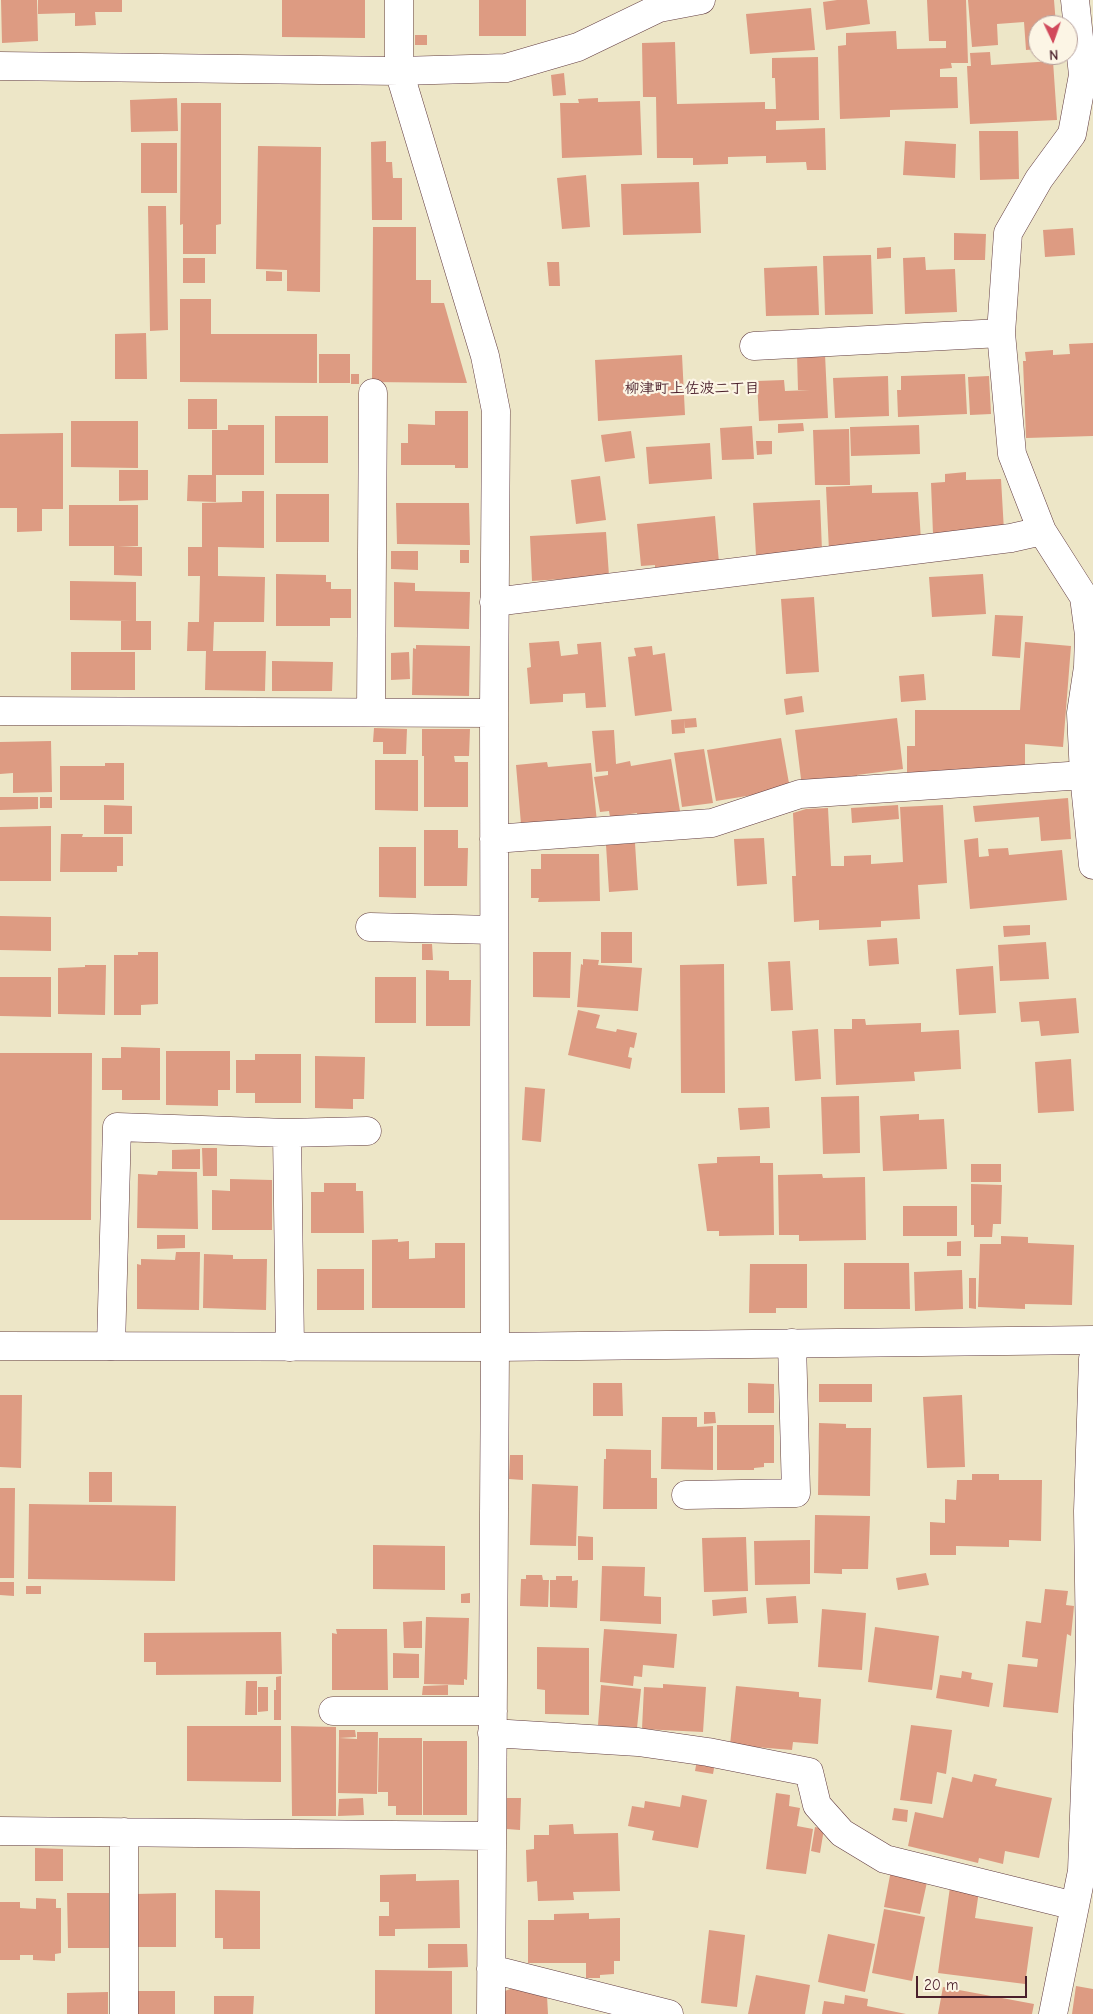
<!DOCTYPE html>
<meta charset="utf-8">
<style>
body{margin:0}
#map{position:relative;width:1093px;height:2014px;overflow:hidden;background:#ede6c7;font-family:"Comic Neue",sans-serif}
canvas{display:block}
.north{position:absolute;left:1028px;top:15px;width:50px;height:50px;box-sizing:border-box;background:#fcf5e5;border:1px solid #b59f9b;border-radius:50%;rotate:177deg;font-size:14px;font-weight:700;line-height:20px;text-align:center;color:#4a1f2b}
.north::after{content:'';display:block;margin:auto;width:18px;height:22px;background:#d1495b;clip-path:polygon(50% 0,100% 100%,50% 72%,0 100%)}
.scale{position:absolute;left:916px;top:1976px;width:111px;height:22px;box-sizing:border-box;border:2px solid #4a1f2b;border-top:0;padding-left:6px;font-size:15px;line-height:18px;white-space:nowrap;color:#4a1f2b;-webkit-text-stroke:4px #fcf5e5;paint-order:stroke}
</style>
<div id="map">
<canvas width="1093" height="2014"></canvas>
<div class="north">N</div>
<div class="scale">20 m</div>
</div>
<script>
const ctx = document.querySelector('canvas').getContext('2d');
ctx.lineJoin = 'round';
function fillPath(path, color) { ctx.fillStyle = color; ctx.fill(path, 'evenodd'); }
const shape = rows => new Path2D(rows.map(r => 'M' + r).join(''));
function stroke(path, color, width, dash) { ctx.strokeStyle = color; ctx.lineWidth = width; ctx.lineCap = dash ? 'butt' : 'round'; ctx.setLineDash(dash || []); ctx.stroke(path); }
function drawText(font, color, halo, rows, align = 'center') {
  ctx.font = font + ' "Comic Neue","Klee One",sans-serif'; ctx.lineWidth = 4.5; ctx.setLineDash([]); ctx.textBaseline = 'middle'; ctx.strokeStyle = halo; ctx.fillStyle = color; for (const [text, x, y, turn = 0] of rows) {
    ctx.save(); ctx.translate(x, y); ctx.rotate((+turn || 0) * Math.PI / 180); ctx.textAlign = isNaN(turn) ? turn : align; if (halo) ctx.strokeText(text, 0, 0); ctx.fillText(text, 0, 0); ctx.restore();
  }
}
fillPath(shape([
 [1,0,37,0,38,41,2,43],
 [38,0,122,0,122,12,95,12,96,25,75,26,75,13,38,14],
 [282,0,365,0,365,38,282,37],
 [479,0,526,0,526,36,479,36],
 [837,0,867,0,870,24,826,30,823,2],
 [927,0,966,0,968,63,951,63,952,68,940,69,940,77,957,77,958,108,890,110,890,117,840,119,838,46,846,45,846,33,896,31,897,49,946,48,946,41,929,41],
 [968,0,1054,0,1056,25,1038,25,1038,49,1026,50,1024,22,997,24,998,45,972,47],
 [811,8,815,50,750,54,746,14],
 [415,35,427,35,427,45,415,45],
 [675,42,677,104,765,102,765,109,776,109,775,78,772,78,772,58,818,57,819,120,776,121,776,130,825,128,826,170,807,170,806,162,766,163,766,156,728,157,728,164,693,165,693,158,657,158,656,97,643,97,642,43],
 [990,52,991,65,1053,61,1057,120,970,124,967,66,971,66,970,53],
 [564,73,566,95,553,96,551,75],
 [177,98,178,131,131,132,130,100],
 [598,98,598,102,640,101,642,155,562,158,560,103,579,103,578,99],
 [181,103,221,103,221,224,216,225,216,254,183,254,183,224,180,225],
 [979,131,1018,131,1019,179,980,180],
 [386,141,386,162,392,162,393,178,402,178,402,220,372,220,371,142],
 [905,141,956,144,955,178,903,175],
 [141,143,177,143,177,193,141,193],
 [258,146,321,147,320,292,287,291,287,270,256,269],
 [586,175,590,227,562,229,557,178],
 [699,182,701,233,623,235,621,184],
 [148,206,166,206,168,330,150,331],
 [373,227,416,227,416,280,431,280,431,303,444,303,467,383,372,382],
 [1073,228,1075,255,1045,257,1043,230],
 [954,233,986,234,985,260,954,260],
 [891,247,891,258,877,259,877,248],
 [871,255,873,314,825,315,823,256],
 [925,257,926,270,955,269,957,312,905,314,903,258],
 [183,258,205,258,205,283,183,283],
 [547,262,559,262,560,286,549,286],
 [817,266,819,315,766,316,764,268],
 [266,271,282,272,282,281,266,281],
 [180,299,211,299,211,334,317,334,317,383,180,382],
 [146,333,147,379,115,379,115,334],
 [1093,343,1093,436,1026,438,1023,361,1026,361,1025,352,1053,350,1053,355,1070,354,1069,344],
 [319,354,350,354,350,383,319,383],
 [797,354,825,354,828,418,759,421,757,381,784,380,785,391,810,390,798,390],
 [682,355,685,415,598,421,595,360],
 [351,374,359,374,359,384,351,384],
 [965,374,967,414,898,417,897,390,901,390,901,376],
 [888,376,889,416,835,418,833,378],
 [989,376,991,414,970,415,968,377],
 [188,399,217,399,217,429,188,429],
 [435,411,468,411,468,468,455,468,455,465,401,465,401,443,408,443,408,424,435,425],
 [275,416,328,416,328,463,275,463],
 [71,421,138,421,138,468,71,467],
 [803,423,804,431,778,433,778,424],
 [228,425,264,425,264,475,216,475,216,502,187,501,188,475,212,475,212,430,228,430],
 [919,425,920,454,851,456,850,427],
 [752,426,754,459,722,460,720,428],
 [849,429,850,485,815,485,813,430],
 [631,431,635,458,605,462,601,435],
 [63,433,63,509,42,509,42,531,17,532,17,508,0,508,0,434],
 [756,441,772,441,772,454,757,455],
 [710,443,712,479,649,484,646,447],
 [119,470,148,470,148,500,119,501],
 [966,472,966,480,1001,479,1004,531,933,534,931,483,945,482,945,474],
 [600,476,606,520,576,524,571,480],
 [872,485,872,493,918,492,921,541,829,551,826,487],
 [242,491,264,491,264,548,218,547,218,576,265,577,264,622,214,622,213,651,266,651,265,691,205,690,206,651,187,651,188,622,199,622,200,576,188,576,188,547,202,547,202,503,242,502],
 [276,494,329,494,329,542,276,542],
 [820,500,822,551,756,555,753,503],
 [396,503,469,503,470,545,397,544],
 [69,505,138,505,138,546,118,547,142,547,142,576,114,575,114,546,69,546],
 [715,516,719,563,655,570,655,565,641,566,637,524],
 [606,532,609,576,532,581,530,536],
 [460,550,469,550,469,563,460,563],
 [391,551,418,551,418,570,391,569],
 [276,574,326,575,326,582,331,582,331,589,351,589,351,618,330,618,330,626,276,626],
 [983,574,986,614,932,617,929,577],
 [70,581,136,582,136,621,151,621,151,650,121,650,121,621,133,621,70,620],
 [394,582,415,583,415,591,470,592,469,629,394,627],
 [814,597,819,672,786,674,781,599],
 [995,615,1023,616,1020,658,992,656],
 [559,641,561,656,578,654,577,644,601,642,606,707,586,708,585,693,563,694,563,702,530,704,527,668,531,667,529,643],
 [1025,642,1071,646,1063,747,1025,744,1025,773,907,773,907,746,915,746,915,710,1020,710],
 [416,645,470,646,469,696,412,695,413,648,416,649],
 [652,646,653,655,665,653,672,711,635,716,628,657,636,656,634,648],
 [71,652,135,652,135,690,71,690],
 [409,652,410,679,391,680,391,653],
 [272,661,333,662,332,691,272,691],
 [924,674,926,700,901,702,899,676],
 [802,696,804,712,786,715,784,699],
 [696,718,697,727,685,728,684,719],
 [897,718,903,769,857,775,858,781,802,787,795,730],
 [684,719,685,733,672,734,671,720],
 [374,728,407,729,406,754,383,754,383,742,373,742],
 [422,729,470,729,469,756,454,756,455,762,468,762,468,807,424,807,424,756,422,756],
 [614,730,616,764,630,761,631,766,671,759,680,811,637,818,637,813,610,817,609,811,600,812,594,777,608,775,608,771,596,772,592,731],
 [781,738,790,789,716,801,707,750],
 [51,741,52,792,13,793,13,773,0,774,0,742],
 [704,749,713,803,682,807,674,753],
 [375,760,418,760,418,811,375,810],
 [547,762,548,767,591,763,597,822,582,823,581,819,521,824,516,765],
 [105,763,124,763,124,800,60,800,60,766,105,766],
 [0,797,38,797,38,809,0,810],
 [40,797,52,797,52,808,40,808],
 [1068,798,1071,839,1041,841,1039,817,975,822,973,806],
 [104,805,132,806,132,834,104,834],
 [898,805,899,819,852,823,851,808],
 [943,805,947,883,918,885,920,919,881,921,881,927,819,930,819,920,794,922,792,876,796,876,793,813,806,809,828,808,831,866,844,866,844,856,871,855,871,864,903,862,900,807],
 [51,826,51,881,0,881,0,827],
 [424,830,458,830,458,848,468,848,467,886,424,886],
 [61,834,83,834,82,837,123,837,123,866,117,866,117,872,60,872],
 [764,838,767,884,737,886,734,839],
 [978,838,979,857,989,856,988,849,1008,848,1009,855,1062,850,1067,900,970,909,964,840],
 [635,843,638,890,609,892,606,845],
 [379,847,416,847,416,898,379,897],
 [541,854,599,854,600,901,538,902,539,898,531,898,531,869,541,869],
 [0,916,51,917,51,951,0,950],
 [1030,925,1030,935,1004,937,1003,926],
 [601,932,632,932,632,963,601,963],
 [897,938,899,964,869,966,867,940],
 [1046,942,1049,979,1000,981,998,945],
 [422,944,432,944,433,960,422,960],
 [138,952,158,952,158,1004,141,1005,141,1015,114,1015,114,955,138,955],
 [533,952,571,952,570,998,533,997],
 [583,959,599,960,598,965,642,968,638,1011,577,1007,581,964,583,965],
 [790,961,793,1010,771,1011,768,962],
 [724,964,725,1093,681,1093,680,965],
 [85,965,106,965,105,1015,58,1014,58,968,85,967],
 [993,966,996,1013,959,1015,956,969],
 [426,970,449,971,449,980,471,980,470,1026,426,1026],
 [0,977,51,977,51,1017,0,1016],
 [375,977,416,977,416,1023,375,1023],
 [1076,998,1079,1033,1041,1036,1039,1021,1021,1022,1019,1002],
 [578,1010,600,1015,596,1028,616,1032,617,1029,637,1033,634,1048,630,1047,628,1057,632,1058,630,1069,568,1055],
 [852,1019,865,1019,866,1025,921,1023,921,1032,959,1030,961,1069,914,1072,915,1081,836,1085,834,1029,852,1029],
 [818,1029,821,1079,795,1081,792,1031],
 [121,1047,160,1048,160,1100,122,1100,122,1090,102,1090,102,1058,121,1058],
 [166,1051,230,1051,230,1090,218,1090,218,1106,166,1105],
 [0,1053,92,1053,91,1220,0,1220],
 [255,1054,301,1054,301,1103,255,1103,255,1093,236,1093,236,1060,255,1060],
 [315,1056,365,1057,364,1099,353,1099,353,1109,315,1108],
 [1071,1059,1074,1111,1038,1113,1035,1062],
 [525,1087,545,1089,541,1142,522,1140],
 [859,1096,860,1153,823,1154,821,1097],
 [769,1107,770,1128,740,1130,738,1108],
 [919,1114,919,1120,944,1119,947,1169,883,1171,880,1116],
 [202,1148,217,1148,217,1176,203,1176],
 [200,1149,200,1169,172,1169,172,1150],
 [760,1156,760,1163,773,1163,774,1235,719,1236,719,1231,707,1231,698,1164,717,1163,717,1157],
 [971,1164,1001,1164,1001,1182,971,1182],
 [158,1171,197,1172,198,1229,137,1228,138,1174,157,1175],
 [822,1174,823,1178,865,1177,866,1240,799,1241,799,1235,779,1235,778,1175],
 [230,1179,272,1180,272,1230,212,1230,212,1190,230,1191],
 [324,1183,356,1183,356,1191,363,1191,364,1233,311,1233,311,1192,324,1192],
 [971,1184,1002,1185,1001,1224,993,1224,992,1237,974,1237,974,1225,971,1225],
 [903,1206,957,1206,957,1236,903,1236],
 [157,1235,185,1235,185,1248,157,1249],
 [1001,1236,1028,1237,1028,1243,1074,1245,1072,1305,1025,1304,1025,1309,978,1307,980,1244,1001,1244],
 [398,1239,398,1242,409,1241,409,1259,435,1258,435,1243,465,1243,465,1308,372,1308,372,1240],
 [961,1241,961,1256,947,1256,947,1242],
 [176,1252,200,1252,199,1310,137,1309,137,1264,141,1265,141,1259,175,1260],
 [204,1254,233,1255,233,1259,267,1259,266,1310,203,1308],
 [844,1263,909,1263,910,1309,844,1309],
 [750,1264,807,1264,807,1308,776,1308,776,1313,749,1313],
 [317,1269,364,1269,364,1310,317,1310],
 [962,1270,963,1309,915,1311,914,1272],
 [969,1278,976,1278,976,1309,969,1308],
 [593,1383,622,1383,623,1416,593,1416],
 [748,1383,774,1384,774,1413,748,1413],
 [819,1384,872,1384,872,1402,819,1402],
 [0,1395,22,1395,21,1468,0,1467],
 [962,1395,965,1467,927,1468,923,1397],
 [704,1412,715,1412,716,1423,704,1424],
 [662,1417,697,1417,697,1427,713,1426,713,1470,661,1469],
 [819,1423,846,1424,846,1428,871,1428,870,1496,818,1495],
 [717,1425,774,1425,774,1463,764,1463,764,1467,754,1468,754,1470,717,1470],
 [606,1449,651,1450,651,1478,657,1478,657,1509,603,1509,604,1459,606,1459],
 [510,1455,523,1455,523,1480,509,1479],
 [89,1472,112,1472,112,1502,89,1502],
 [972,1474,999,1474,999,1480,1042,1480,1041,1541,1009,1540,1009,1547,956,1546,956,1555,930,1555,930,1522,945,1523,945,1499,956,1500,957,1480,972,1480],
 [532,1484,578,1486,576,1546,530,1545],
 [0,1488,15,1488,14,1578,0,1578],
 [29,1504,176,1506,175,1581,28,1579],
 [815,1515,870,1516,868,1569,842,1569,842,1574,814,1573],
 [578,1536,593,1537,593,1560,578,1560],
 [746,1537,748,1591,704,1592,702,1538],
 [810,1540,810,1584,755,1585,754,1541],
 [373,1545,445,1546,445,1590,373,1589],
 [602,1566,645,1567,644,1596,661,1597,661,1624,600,1621],
 [926,1573,929,1585,898,1590,896,1578],
 [526,1575,542,1575,543,1580,549,1580,548,1607,520,1606,521,1579,526,1579],
 [556,1576,572,1576,572,1581,578,1580,577,1608,550,1607,550,1580,556,1580],
 [0,1582,14,1582,14,1596,0,1595],
 [26,1586,41,1586,41,1594,26,1594],
 [1045,1589,1068,1591,1066,1605,1074,1606,1071,1636,1067,1634,1058,1713,1003,1707,1008,1664,1037,1667,1038,1659,1022,1657,1026,1621,1041,1623],
 [470,1593,470,1603,461,1603,461,1594],
 [796,1596,798,1623,768,1624,766,1598],
 [746,1597,747,1613,713,1616,712,1600],
 [822,1609,866,1613,862,1670,818,1667],
 [426,1617,469,1618,467,1680,464,1679,464,1685,424,1684],
 [422,1621,422,1648,404,1648,403,1622],
 [875,1627,939,1636,932,1690,868,1682],
 [336,1629,387,1629,388,1690,332,1690,332,1633,337,1634],
 [604,1629,677,1634,674,1668,643,1665,642,1677,634,1676,633,1686,600,1682],
 [281,1632,282,1674,156,1675,156,1662,144,1662,144,1633],
 [537,1647,589,1648,589,1715,545,1714,545,1690,537,1689],
 [393,1653,419,1654,419,1678,393,1678],
 [962,1671,972,1673,971,1679,993,1683,989,1707,936,1698,940,1675,961,1678],
 [281,1676,281,1720,274,1720,274,1690,276,1690,276,1677],
 [246,1681,257,1681,257,1715,245,1715],
 [663,1684,706,1687,703,1732,642,1729,644,1687,663,1688],
 [448,1685,448,1695,422,1695,423,1686],
 [601,1685,641,1689,637,1728,598,1725],
 [736,1686,799,1692,799,1697,821,1699,818,1744,793,1742,792,1750,730,1745],
 [258,1687,268,1687,268,1711,258,1712],
 [911,1725,952,1730,946,1774,937,1772,932,1804,900,1800],
 [187,1726,281,1726,281,1782,187,1781],
 [291,1726,336,1727,336,1816,292,1816],
 [339,1730,355,1730,356,1737,339,1738],
 [357,1732,378,1732,377,1794,338,1793,339,1738,357,1739],
 [379,1738,422,1738,422,1815,396,1815,396,1806,388,1806,388,1792,378,1792],
 [423,1741,467,1741,467,1815,423,1815],
 [697,1760,715,1763,713,1774,695,1771],
 [974,1774,997,1779,995,1786,1052,1798,1039,1858,1005,1851,1003,1864,979,1858,978,1863,908,1846,915,1812,943,1818,952,1777,972,1782],
 [776,1793,790,1795,789,1806,800,1808,797,1826,813,1829,806,1874,766,1869],
 [682,1795,707,1800,698,1848,652,1840,654,1831,628,1826,632,1806,644,1808,645,1801,680,1807],
 [363,1798,364,1815,338,1816,339,1799],
 [507,1798,521,1798,520,1830,507,1829],
 [894,1808,908,1810,907,1822,892,1820],
 [573,1824,574,1834,618,1833,620,1891,573,1892,574,1900,538,1901,537,1881,527,1882,526,1850,534,1849,534,1835,549,1835,549,1825],
 [815,1827,824,1829,820,1853,811,1851],
 [35,1848,63,1849,63,1881,35,1881],
 [892,1865,929,1873,920,1914,884,1907],
 [416,1874,416,1881,459,1880,460,1928,395,1929,395,1936,379,1936,379,1916,389,1916,389,1902,380,1902,380,1875],
 [950,1887,979,1891,975,1918,1033,1927,1025,1984,938,1973],
 [215,1890,260,1891,260,1949,223,1949,223,1938,215,1938],
 [67,1893,109,1893,109,1948,68,1948],
 [176,1893,176,1947,136,1947,136,1894],
 [36,1898,56,1899,56,1908,61,1908,61,1953,55,1954,55,1961,33,1960,33,1955,20,1955,20,1960,0,1960,0,1902,20,1902,20,1908,36,1909],
 [884,1909,925,1917,912,1981,872,1973],
 [589,1913,589,1919,620,1918,620,1961,614,1961,614,1974,600,1975,600,1978,586,1978,586,1963,528,1963,528,1920,554,1920,554,1914],
 [709,1930,745,1935,737,2007,701,2003],
 [828,1934,875,1944,865,1992,818,1982],
 [428,1944,467,1944,468,1967,428,1968],
 [375,1970,452,1971,452,2014,375,2014],
 [756,1975,810,1985,805,2014,748,2014],
 [1076,1986,1093,1989,1093,2014,1072,2014],
 [943,1987,1034,2004,1032,2014,938,2014],
 [513,1988,547,1996,548,2014,505,2014,505,1991],
 [137,1991,175,1991,175,2014,137,2014],
 [108,1992,108,2014,67,2014,67,1993],
 [845,1995,868,1999,867,2006,906,2014,822,2014,824,2001,844,2004],
 [214,1996,254,1996,253,2014,214,2014]
]), '#dd9b82');
const minor = shape([
 [399,0,399,71,485,356,496,411,494,713,495,1347,491,2014],
 [1075,0,1083,75,1072,134,1039,179,1008,233,1001,333,1012,454,1042,531,1084,597,1089,635,1088,667,1081,713,1084,775,1093,865],
 [0,66,399,71,506,68,578,47,659,8,701,0],
 [754,346,1001,333],
 [494,602,1011,538,1042,531],
 [0,711,494,713],
 [371,712,373,393],
 [494,839,712,823,800,794,1084,775],
 [370,927,494,930],
 [287,1133,290,1347],
 [111,1346,117,1127,287,1133,367,1131],
 [686,1495,796,1493,792,1343],
 [333,1711,493,1711],
 [492,1733,638,1742,708,1752,809,1772,817,1805,842,1833,885,1859,1075,1906],
 [0,1831,492,1836],
 [491,1969,669,2014],
 [124,2014,124,1832],
 [1053,2014,1082,1871,1090,1651,1088,1511,1093,1359]
]);
const tertiary = shape([
 [0,1346,495,1347,1093,1340]
]);
stroke(minor, '#623d42', 29);
stroke(tertiary, '#623d42', 29);
stroke(minor, '#fff', 28);
stroke(tertiary, '#fff', 28);
drawText('bold 15px', '#4a1f2b', '#fcf5e5', [
 ["柳津町上佐波二丁目",692,389]
]);
</script>
